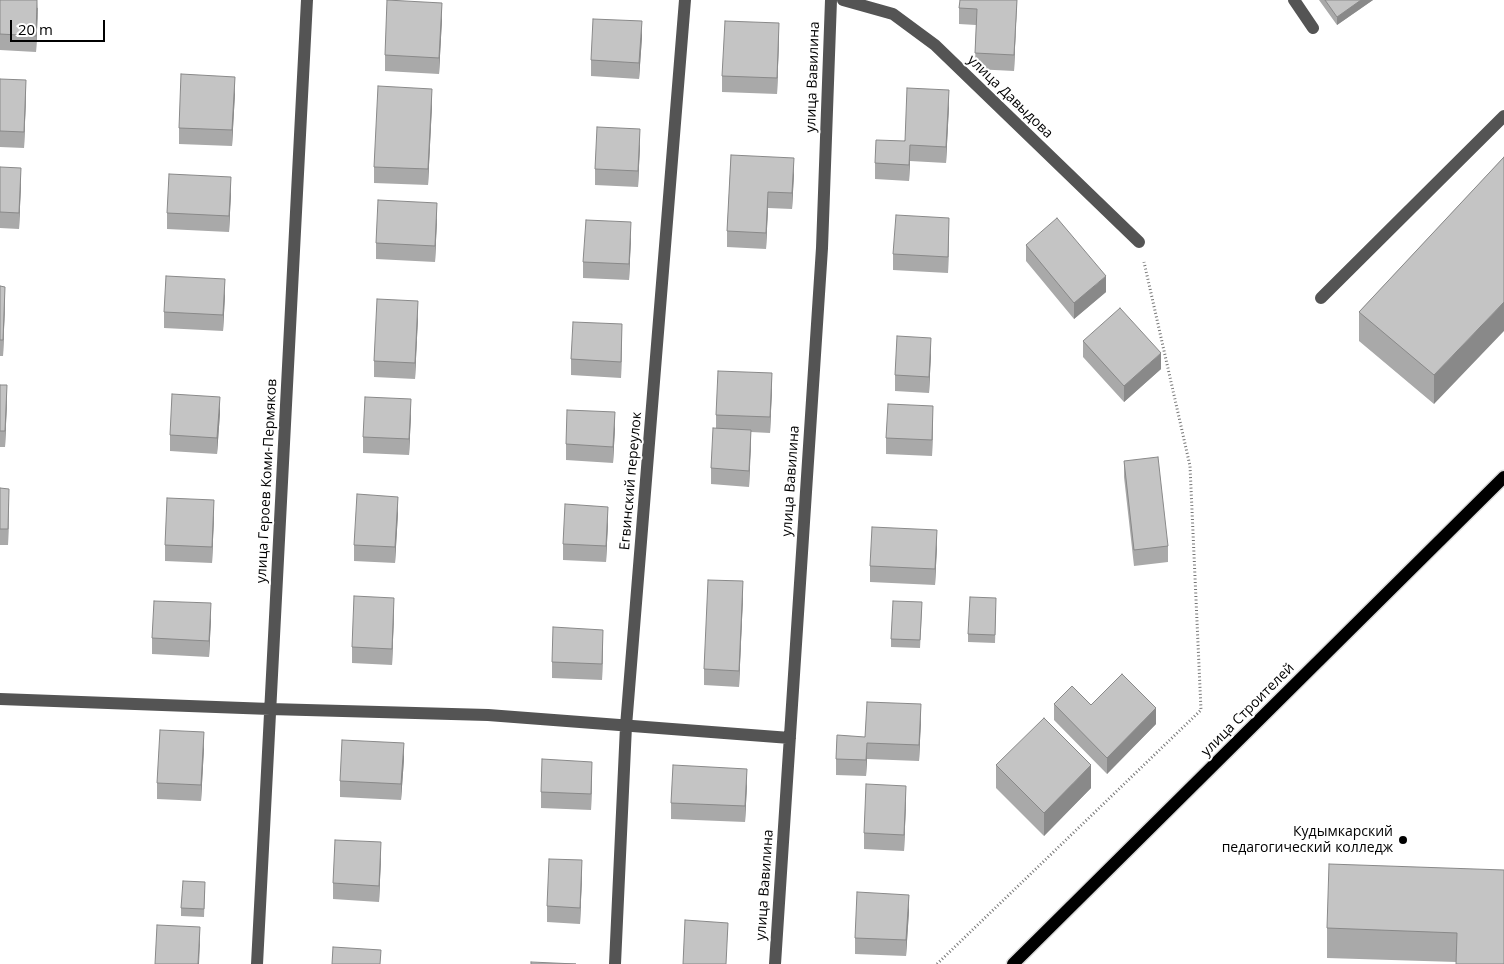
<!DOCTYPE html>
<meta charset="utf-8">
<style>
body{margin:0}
#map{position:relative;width:1504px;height:964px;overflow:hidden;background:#fff;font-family:"Open Sans",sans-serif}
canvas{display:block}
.scale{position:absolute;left:10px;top:20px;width:95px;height:22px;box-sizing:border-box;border:2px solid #000;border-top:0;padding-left:6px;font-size:15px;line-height:18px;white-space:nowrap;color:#000;-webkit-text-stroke:4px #fff;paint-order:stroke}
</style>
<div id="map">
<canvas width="1504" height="964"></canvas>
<div class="scale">20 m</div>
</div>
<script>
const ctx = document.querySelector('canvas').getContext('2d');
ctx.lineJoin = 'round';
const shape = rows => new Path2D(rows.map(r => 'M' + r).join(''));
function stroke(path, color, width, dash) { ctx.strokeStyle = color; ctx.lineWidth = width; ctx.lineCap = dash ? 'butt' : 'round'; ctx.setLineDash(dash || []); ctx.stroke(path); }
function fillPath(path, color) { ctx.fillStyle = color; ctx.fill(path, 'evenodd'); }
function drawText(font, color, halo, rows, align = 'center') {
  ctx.font = font + ' "Open Sans",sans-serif'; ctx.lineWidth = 4; ctx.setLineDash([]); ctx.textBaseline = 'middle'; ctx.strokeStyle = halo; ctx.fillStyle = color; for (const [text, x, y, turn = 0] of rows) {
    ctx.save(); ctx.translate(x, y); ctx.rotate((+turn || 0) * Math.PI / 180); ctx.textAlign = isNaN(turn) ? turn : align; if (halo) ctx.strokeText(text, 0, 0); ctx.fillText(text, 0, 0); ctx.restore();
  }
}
const major = shape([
 [1013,964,1504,477]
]);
stroke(major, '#dbdbdb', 15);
stroke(shape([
 [937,964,1201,710,1190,466,1144,262]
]), '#767676', 3, [1, 2.5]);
stroke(shape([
 [843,0,893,14,935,45,1139,242],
 [1294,0,1313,28],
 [1321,298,1504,116],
 [0,699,270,709,488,715,790,738],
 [257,964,307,0],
 [615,964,626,726,685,0],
 [775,964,822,248,831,0]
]), '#545454', 12);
stroke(major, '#000', 12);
fillPath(shape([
 [0,0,38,8,36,52,0,50],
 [1017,0,1014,71,975,69,976,25,959,24,959,8],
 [1319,0,1373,0,1337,25],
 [442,19,439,74,385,71,385,55],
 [642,37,639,79,591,76,591,60],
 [779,39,777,94,722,92,722,76],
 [0,79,26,96,24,148,0,147],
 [235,93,232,146,179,144,179,128],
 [432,105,428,185,374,183,374,167],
 [949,106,946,163,910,161,909,181,875,179,875,163],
 [640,145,638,187,595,185,595,169],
 [731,155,794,174,792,209,768,208,766,249,727,247,727,231],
 [1504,157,1434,404,1359,341,1359,312],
 [0,167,21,184,19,229,0,228],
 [231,193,229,232,167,229,167,213],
 [437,219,435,262,376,259,376,243],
 [949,234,948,273,893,270,893,254],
 [631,238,629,280,583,278,583,262],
 [1026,245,1106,292,1074,319,1026,261],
 [0,286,5,303,3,356,0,356],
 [225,295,223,331,164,328,164,312],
 [418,317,415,379,374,377,374,361],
 [622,340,621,378,571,375,571,359],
 [1083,341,1161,369,1124,402,1083,357],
 [931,354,929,393,895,391,895,375],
 [0,385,7,401,5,447,0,447],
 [772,389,770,433,751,432,749,487,711,484,711,468,716,428,716,415],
 [220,413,217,454,170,451,170,435],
 [411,415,409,455,363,453,363,437],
 [933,422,932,456,886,454,886,438],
 [615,428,613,463,566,460,566,444],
 [1124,461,1168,546,1168,562,1134,566,1124,477],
 [0,488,9,505,8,545,0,545],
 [398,513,395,563,354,561,354,545],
 [214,516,212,563,165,561,165,545],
 [608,523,606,562,563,560,563,544],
 [937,546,935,585,870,582,870,566],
 [743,597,739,687,704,685,704,669],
 [996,607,995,643,968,642,968,634],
 [922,610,920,648,891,647,891,639],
 [394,614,392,665,352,663,352,647],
 [211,619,209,657,152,654,152,638],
 [603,646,602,680,552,678,552,662],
 [1054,704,1156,724,1107,774,1054,720],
 [921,720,919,761,867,759,866,776,836,775,836,759,865,737],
 [204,748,201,801,157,799,157,783],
 [404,759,401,800,340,797,340,781],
 [996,765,1091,788,1044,836,996,788],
 [592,778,591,810,541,808,541,792],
 [747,785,745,822,671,819,671,803],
 [906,802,904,851,864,849,864,833],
 [381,858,379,902,333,899,333,883],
 [1504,870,1456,962,1327,958,1327,928],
 [582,876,580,924,547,922,547,906],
 [205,890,204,917,181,916,181,908],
 [909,911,906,956,855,954,855,938]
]), '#a9a9a9');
fillPath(shape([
 [38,0,38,8,36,52,36,36],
 [1017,0,1014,71,1014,55],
 [1361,0,1373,0,1337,25,1337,17],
 [442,3,442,19,439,74,439,58],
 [642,21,642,37,639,79,639,63],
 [779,23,779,39,777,94,777,78],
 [235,77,235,93,232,146,232,130],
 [26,80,26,96,24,148,24,132],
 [432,89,432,105,428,185,428,169],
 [949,90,949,106,946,163,946,147],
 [640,129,640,145,638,187,638,171],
 [910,145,910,161,909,181,909,165],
 [794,158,794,174,792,209,792,193],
 [21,168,21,184,19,229,19,213],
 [231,177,231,193,229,232,229,216],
 [768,192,768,208,766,249,766,233],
 [437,203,437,219,435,262,435,246],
 [949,218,949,234,948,273,948,257],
 [631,222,631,238,629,280,629,264],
 [1106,276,1106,292,1074,319,1074,303],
 [225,279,225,295,223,331,223,315],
 [5,287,5,303,3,356,3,340],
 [418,301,418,317,415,379,415,363],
 [1504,302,1504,331,1434,404,1434,375],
 [622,324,622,340,621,378,621,362],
 [931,338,931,354,929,393,929,377],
 [1161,353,1161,369,1124,402,1124,386],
 [772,373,772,389,770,433,770,417],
 [7,385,7,401,5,447,5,431],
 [220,397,220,413,217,454,217,438],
 [411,399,411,415,409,455,409,439],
 [933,406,933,422,932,456,932,440],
 [615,412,615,428,613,463,613,447],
 [751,430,751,446,749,487,749,471],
 [9,489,9,505,8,545,8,529],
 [398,497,398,513,395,563,395,547],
 [214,500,214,516,212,563,212,547],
 [608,507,608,523,606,562,606,546],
 [937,530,937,546,935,585,935,569],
 [743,581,743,597,739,687,739,671],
 [394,598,394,614,392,665,392,649],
 [211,603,211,619,209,657,209,641],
 [603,630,603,646,602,680,602,664],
 [921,704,921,720,919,761,919,745],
 [1156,708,1156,724,1107,774,1107,758],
 [204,732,204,748,201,801,201,785],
 [404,743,404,759,401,800,401,784],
 [867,743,867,759,866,776,866,760],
 [592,762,592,778,591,810,591,794],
 [1091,765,1091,788,1044,836,1044,813],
 [747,769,747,785,745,822,745,806],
 [906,786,906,802,904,851,904,835],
 [381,842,381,858,379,902,379,886],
 [582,860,582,876,580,924,580,908],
 [909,895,909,911,906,956,906,940],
 [200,927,200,943,199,964,198,964]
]), '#898989');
const building = shape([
 [0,0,37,0,36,36,0,34,0,0],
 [387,0,442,3,439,58,385,55,387,0],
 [960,0,1017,0,1014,55,975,53,977,9,959,8,960,0],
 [1325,0,1361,0,1337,17,1325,0],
 [593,19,642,21,639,63,591,60,593,19],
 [725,21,779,23,777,78,722,76,725,21],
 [181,74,235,77,232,130,179,128,181,74],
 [0,79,26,80,24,132,0,131,0,79],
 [378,86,432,89,428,169,374,167,378,86],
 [907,88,949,90,946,147,910,145,909,165,875,163,876,140,905,141,907,88],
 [597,127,640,129,638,171,595,169,597,127],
 [731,155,794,158,792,193,768,192,766,233,727,231,731,155],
 [1504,157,1504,302,1434,375,1359,312,1504,157],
 [0,167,21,168,19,213,0,212,0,167],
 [169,174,231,177,229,216,167,213,169,174],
 [378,200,437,203,435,246,376,243,378,200],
 [896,215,949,218,948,257,893,254,896,215],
 [1057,218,1106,276,1074,303,1026,245,1057,218],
 [586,220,631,222,629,264,583,262,586,220],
 [166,276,225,279,223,315,164,312,166,276],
 [0,286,5,287,3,340,0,340,0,286],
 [377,299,418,301,415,363,374,361,377,299],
 [1120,308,1161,353,1124,386,1083,341,1120,308],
 [573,322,622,324,621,362,571,359,573,322],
 [897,336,931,338,929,377,895,375,897,336],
 [718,371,772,373,770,417,716,415,718,371],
 [0,385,7,385,5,431,0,431,0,385],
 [172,394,220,397,217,438,170,435,172,394],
 [365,397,411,399,409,439,363,437,365,397],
 [888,404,933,406,932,440,886,438,888,404],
 [567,410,615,412,613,447,566,444,567,410],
 [713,428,751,430,749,471,711,468,713,428],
 [1158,457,1168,546,1134,550,1124,461,1158,457],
 [0,488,9,489,8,529,0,529,0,488],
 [357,494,398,497,395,547,354,545,357,494],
 [167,498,214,500,212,547,165,545,167,498],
 [565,504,608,507,606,546,563,544,565,504],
 [872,527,937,530,935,569,870,566,872,527],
 [708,580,743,581,739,671,704,669,708,580],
 [354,596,394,598,392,649,352,647,354,596],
 [970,597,996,598,995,635,968,634,970,597],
 [154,601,211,603,209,641,152,638,154,601],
 [893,601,922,602,920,640,891,639,893,601],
 [553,627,603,630,602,664,552,662,553,627],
 [1122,674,1156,708,1107,758,1054,704,1072,686,1091,705,1122,674],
 [867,702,921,704,919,745,867,743,866,760,836,759,837,735,865,737,867,702],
 [1044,718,1091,765,1044,813,996,765,1044,718],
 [160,730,204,732,201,785,157,783,160,730],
 [342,740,404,743,401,784,340,781,342,740],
 [542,759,592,762,591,794,541,792,542,759],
 [673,765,747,769,745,806,671,803,673,765],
 [866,784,906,786,904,835,864,833,866,784],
 [335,840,381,842,379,886,333,883,335,840],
 [549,859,582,860,580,908,547,906,549,859],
 [1329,864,1504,870,1504,964,1456,964,1457,933,1327,928,1329,864],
 [183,881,205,882,204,909,181,908,183,881],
 [857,892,909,895,906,940,855,938,857,892],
 [685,920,728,923,726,964,683,964,685,920],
 [157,925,200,927,198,964,155,964,157,925],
 [333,947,381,950,380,964,332,964,333,947],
 [531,962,576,964,531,964,531,962]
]);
fillPath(building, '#c4c4c4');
stroke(building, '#898989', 1);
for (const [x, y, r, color] of [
 [1403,840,5,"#000"]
]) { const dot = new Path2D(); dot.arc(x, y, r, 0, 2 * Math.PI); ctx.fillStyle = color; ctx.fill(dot); stroke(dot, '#fff', 2); }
drawText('14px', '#000', '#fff', [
 ["улица Вавилина",813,77,-88],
 ["улица Давыдова",1010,97,44],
 ["улица Героев Коми-Пермяков",267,481,-87],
 ["Егвинский переулок",631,481,-85],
 ["улица Вавилина",791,481,-86],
 ["улица Строителей",1248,710,-45],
 ["улица Вавилина",765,885,-86]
]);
drawText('14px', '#000', '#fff', [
 ["Кудымкарский",1393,832],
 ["педагогический колледж",1393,848]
], 'right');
</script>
